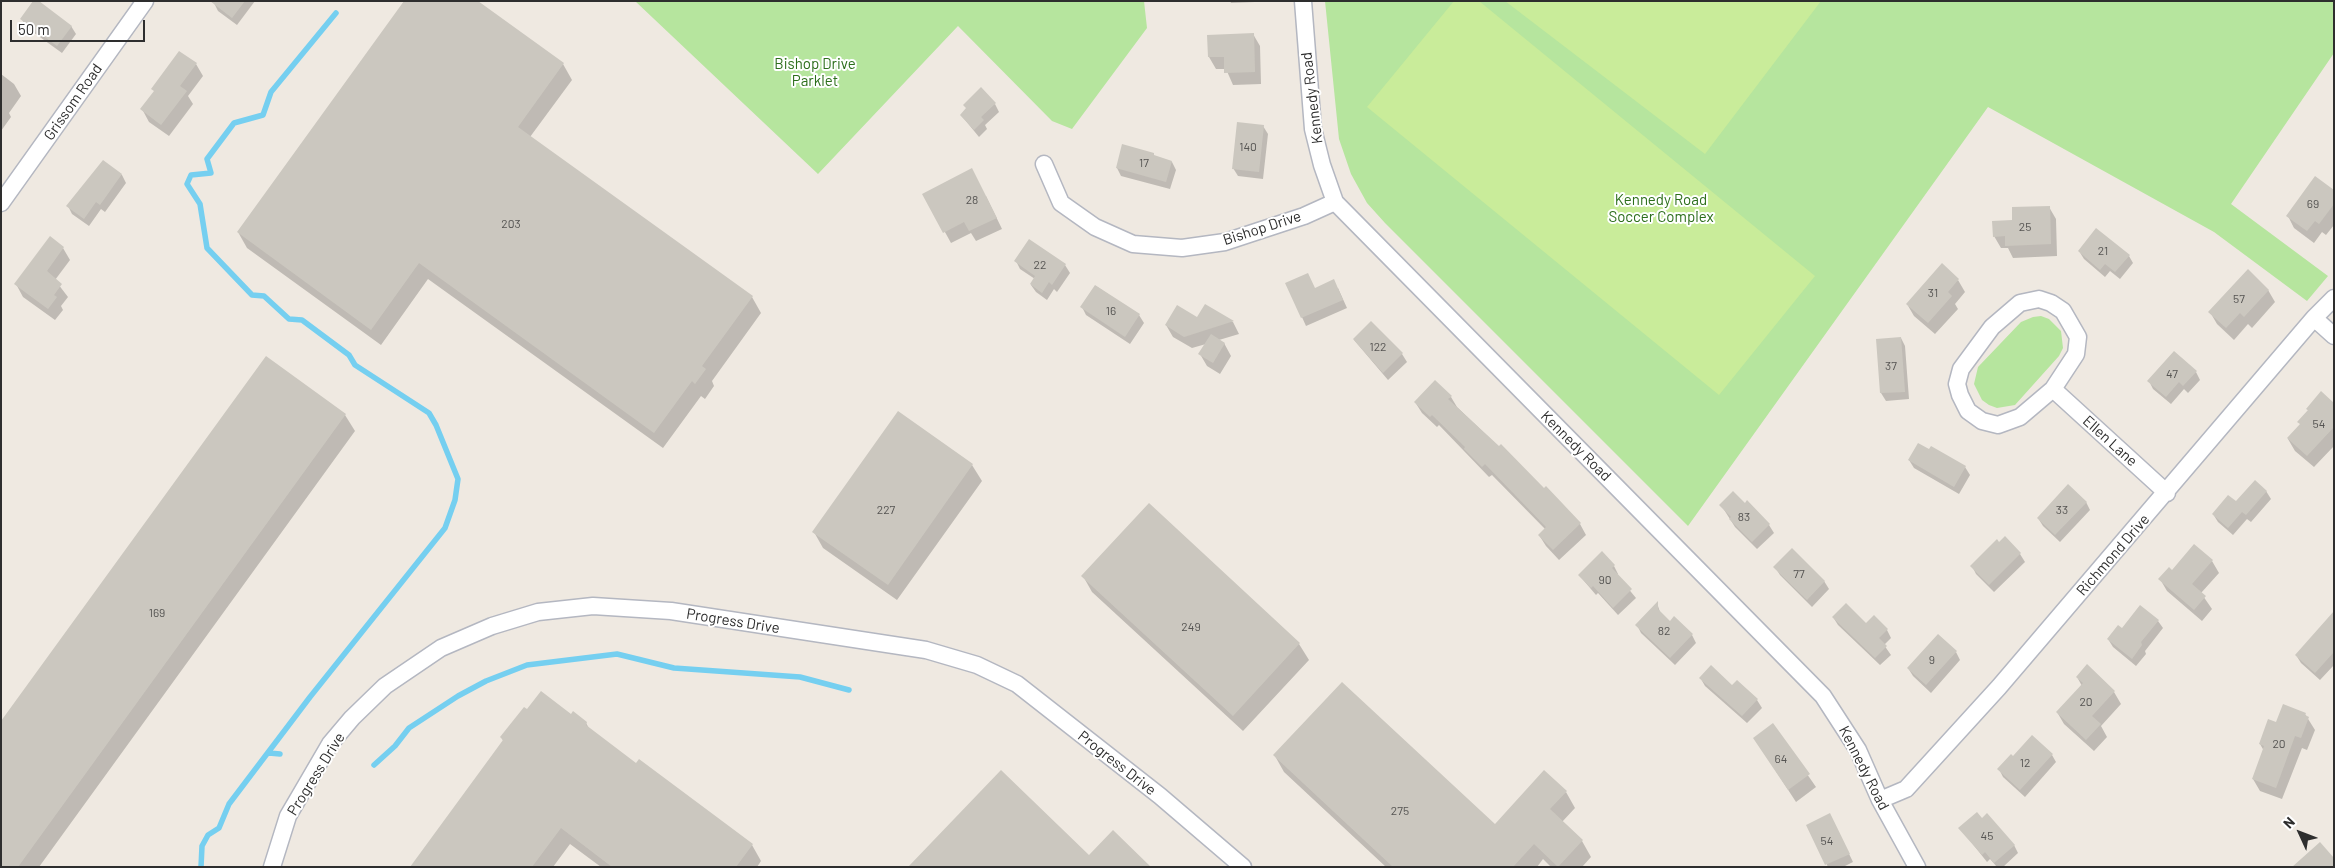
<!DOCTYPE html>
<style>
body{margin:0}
#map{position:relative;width:2335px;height:868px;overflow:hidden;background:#efe9e1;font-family:Barlow,sans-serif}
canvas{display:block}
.frame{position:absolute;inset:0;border:2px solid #2e2e2e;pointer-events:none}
.north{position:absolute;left:2275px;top:808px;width:50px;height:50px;-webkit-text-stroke:4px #fff;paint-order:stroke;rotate:313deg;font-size:14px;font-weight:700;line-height:20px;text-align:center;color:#2e2e2e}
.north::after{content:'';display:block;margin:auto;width:18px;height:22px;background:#2e2e2e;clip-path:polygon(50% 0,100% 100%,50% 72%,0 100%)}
.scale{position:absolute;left:10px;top:20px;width:135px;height:22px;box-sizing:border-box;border:2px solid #2e2e2e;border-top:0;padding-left:6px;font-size:15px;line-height:18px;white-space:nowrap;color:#2e2e2e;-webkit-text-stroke:4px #fff;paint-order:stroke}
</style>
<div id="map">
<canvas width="2335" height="868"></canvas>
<div class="frame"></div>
<div class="north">N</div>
<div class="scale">50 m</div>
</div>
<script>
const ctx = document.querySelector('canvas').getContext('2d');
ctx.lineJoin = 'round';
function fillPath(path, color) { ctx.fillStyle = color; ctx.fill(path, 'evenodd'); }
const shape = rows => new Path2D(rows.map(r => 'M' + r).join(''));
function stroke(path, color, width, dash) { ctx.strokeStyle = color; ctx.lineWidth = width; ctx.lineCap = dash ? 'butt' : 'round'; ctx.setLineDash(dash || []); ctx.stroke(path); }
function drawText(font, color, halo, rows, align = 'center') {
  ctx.font = font + ' Barlow,sans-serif'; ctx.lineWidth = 4; ctx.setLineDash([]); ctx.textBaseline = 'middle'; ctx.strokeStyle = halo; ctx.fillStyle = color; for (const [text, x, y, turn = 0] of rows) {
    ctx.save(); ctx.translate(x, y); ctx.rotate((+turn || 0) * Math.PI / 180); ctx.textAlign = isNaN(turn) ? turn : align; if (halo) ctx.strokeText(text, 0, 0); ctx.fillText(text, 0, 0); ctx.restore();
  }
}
fillPath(shape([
 [635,1,1144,1,1147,28,1072,129,1052,121,958,26,818,174],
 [1325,1,2334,1,2334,53,2231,204,2328,276,2307,301,2214,232,1988,107,1688,526,1385,223,1367,203,1351,174,1339,139],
 [2041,316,2049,319,2061,331,2063,348,2059,356,2015,405,1997,408,1989,405,1982,400,1974,384,1978,367,2021,322,2033,317]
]), '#b6e59e');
fillPath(shape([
 [1454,1,1479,1,1815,276,1719,395,1367,107],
 [1505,1,1821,1,1705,154]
]), '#c9ec9a');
fillPath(shape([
 [215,1,255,1,237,25,218,11,214,3],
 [1230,1,1255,1,1255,2,1231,3],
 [22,19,71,26,76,34,62,53,26,27],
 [1253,34,1260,46,1261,84,1233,85,1226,69,1216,69,1209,57,1208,36],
 [196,64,203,76,188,96,193,104,169,136,149,122,142,109,155,92,153,89],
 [563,64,572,80,530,137,752,297,761,313,712,381,714,386,705,399,701,396,663,448,428,279,381,345,247,248,238,232],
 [1,74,14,84,21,96,9,113,11,117,1,131],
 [995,104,999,112,985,125,987,129,979,137,961,115],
 [1263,126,1268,134,1263,179,1238,176,1233,168],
 [1155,157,1172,162,1176,170,1170,189,1121,176,1117,168],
 [103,162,122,175,126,183,105,212,101,209,89,226,72,214,68,206],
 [2334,192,2334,225,2326,235,2322,232,2314,243,2294,228,2288,216],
 [924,194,986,196,1002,229,976,241,971,233,951,243],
 [2049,207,2056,219,2057,256,2013,258,2008,248,2001,248,1994,236,2014,221],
 [63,248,70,260,55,280,68,297,61,306,63,310,55,320,23,297,16,284],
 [2079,251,2129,256,2133,263,2120,279,2110,271,2105,277,2084,259],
 [1016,261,1065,265,1070,273,1057,292,1054,289,1047,300,1036,292,1031,285,1035,279,1020,269],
 [1958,280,1965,292,1955,304,1958,309,1935,334,1914,316,1907,304],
 [1287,284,1315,289,1338,288,1347,308,1306,326],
 [1096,286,1139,315,1144,323,1130,344,1086,315,1082,307],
 [2268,290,2275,302,2252,328,2248,324,2234,340,2217,324,2210,312],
 [1206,306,1233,322,1239,334,1219,340,1224,343,1231,356,1220,374,1207,366,1200,354,1206,344,1192,348,1173,337,1166,325,1198,319],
 [1901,338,1905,346,1909,399,1886,401,1881,393,1878,340],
 [1354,340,1402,354,1407,362,1388,380],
 [266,358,345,415,355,431,39,867,1,867],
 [2196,372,2200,380,2188,393,2184,389,2171,404,2153,389,2149,381],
 [1451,397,1457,407,1580,524,1586,535,1559,560,1546,546,1539,535,1545,529,1492,475,1489,477,1439,425,1437,427,1422,413,1415,402],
 [2334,405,2334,446,2314,467,2295,451,2288,439,2301,425,2299,422,2309,411,2307,409],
 [1909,460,1965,467,1970,475,1959,494,1914,468],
 [972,465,982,481,897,600,823,548,814,532],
 [2266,491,2271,499,2251,522,2247,519,2233,535,2218,522,2213,514],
 [1747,502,1769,525,1774,533,1757,549,1735,527,1721,505,1745,505],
 [2086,502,2090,510,2060,542,2043,526,2038,518],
 [1149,505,1299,644,1309,660,1243,731,1092,592,1083,576],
 [2005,538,2020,554,2025,562,1994,592,1976,574,1972,566],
 [2212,561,2219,573,2201,593,2212,609,2202,621,2167,591,2160,579,2172,571],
 [1614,566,1618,574,1617,575,1636,598,1618,615,1598,593,1596,595,1579,575],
 [1775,567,1824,581,1829,589,1812,607,1780,575],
 [1657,603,1661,615,1670,622,1692,635,1696,643,1675,665,1641,633,1637,625],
 [1833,617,1887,630,1891,638,1884,645,1891,655,1880,665,1838,625],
 [2158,621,2163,628,2145,651,2146,654,2136,666,2113,647,2108,639,2122,630],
 [2334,625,2334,665,2320,680,2301,663,2296,655],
 [1956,652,1960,660,1931,693,1913,676,1908,668],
 [2087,666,2114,692,2121,704,2101,726,2107,737,2094,751,2064,724,2057,712,2082,686,2077,677],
 [1701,679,1732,687,1737,682,1757,700,1762,708,1747,723,1705,686],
 [528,711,571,716,586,723,590,730,636,765,752,845,761,861,757,867,601,867,570,844,553,867,412,867,503,741,502,738],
 [2305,714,2315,730,2307,750,2302,748,2282,799,2260,791,2253,779,2264,751,2260,744,2277,723],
 [1773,725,1816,787,1796,802,1755,739],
 [2052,755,2056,762,2025,797,2003,777,1999,769,2013,758],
 [1275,756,1495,826,1566,792,1575,808,1562,822,1582,841,1591,857,1582,867,1551,867,1543,859,1537,867,1386,867,1284,772],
 [1834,823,1853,862,1843,867,1828,867,1808,825],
 [1960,828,2014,845,2018,853,2003,867,1997,867,1990,859,1987,862]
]), '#0003');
stroke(shape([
 [269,753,280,754],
 [374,765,395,746,409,728,458,696,486,681,527,665,617,654,674,668,800,677,849,690],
 [201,867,202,846,208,835,219,828,229,804,310,697,445,528,455,500,458,479,436,425,429,413,355,365,349,355,302,320,289,319,264,296,252,295,207,248,200,204,187,184,191,175,211,173,207,159,234,123,263,115,271,92,336,13]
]), '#75cff0', 5.5);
fillPath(shape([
 [33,1,39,1,72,26,57,46,20,19],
 [210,1,245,1,232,18],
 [404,1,478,1,564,63,518,127,753,296,702,366,706,369,695,384,692,381,654,433,419,263,371,330,237,232],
 [1254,33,1255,72,1224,73,1224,57,1208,57,1207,35],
 [179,51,197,63,180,86,187,91,161,125,140,109,154,91,151,89],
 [981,87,996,103,981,117,984,120,974,130,960,115,966,108,963,105],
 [1237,122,1264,125,1259,172,1232,169],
 [1122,144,1154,153,1154,155,1172,161,1166,182,1116,168],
 [103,160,122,174,100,205,96,202,84,219,66,206],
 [972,168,997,218,969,231,964,222,943,233,922,194],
 [2315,176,2334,190,2334,204,2319,224,2315,221,2307,231,2286,216],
 [2050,206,2051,244,2005,246,2005,236,1993,237,1992,221,2012,220,2012,207],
 [2096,228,2130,255,2115,272,2105,264,2100,270,2078,251],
 [50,236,64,247,47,271,62,284,54,295,57,297,48,309,14,284],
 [1029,239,1066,264,1052,285,1049,282,1042,293,1030,284,1035,276,1014,261],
 [1942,263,1959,279,1948,292,1952,296,1928,323,1906,304],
 [2248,269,2269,290,2244,317,2240,313,2226,328,2208,312],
 [1308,273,1315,288,1334,279,1343,300,1301,318,1285,283],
 [1095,285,1140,314,1125,337,1080,307],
 [1205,304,1234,321,1184,337,1165,325,1177,305,1197,317],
 [1371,321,1403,353,1383,373,1353,339],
 [1211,334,1225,343,1213,363,1198,354],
 [1901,337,1905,392,1880,393,1876,339],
 [2174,351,2197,371,2183,386,2179,382,2166,397,2147,381],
 [266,356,346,414,18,867,1,867,1,721],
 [1435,380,1452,396,1448,399,1499,446,1501,444,1544,488,1546,486,1581,523,1553,550,1538,535,1546,527,1485,464,1482,467,1464,449,1465,447,1432,415,1430,417,1414,402],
 [2321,391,2334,403,2334,427,2307,456,2287,438,2300,424,2297,422,2308,410,2306,409],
 [898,411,973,464,888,585,812,532],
 [1918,443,1929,449,1931,446,1966,466,1954,487,1908,460],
 [2255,480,2267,491,2246,515,2242,512,2228,528,2212,514,2228,495,2236,501],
 [2068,484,2087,502,2055,535,2037,518],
 [1733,491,1745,503,1747,500,1770,524,1752,542,1729,519,1731,517,1719,505],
 [1149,503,1300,643,1233,716,1081,576],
 [2005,536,2021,553,1989,585,1970,566,1997,539,1999,542],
 [2194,544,2213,560,2192,584,2206,596,2194,610,2158,579,2169,567,2172,570],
 [1792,548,1825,581,1807,600,1773,567],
 [1602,551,1615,565,1612,568,1632,589,1613,608,1593,586,1591,588,1578,575],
 [1658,601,1658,609,1670,621,1674,616,1693,634,1670,658,1635,625],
 [1846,603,1866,623,1874,615,1888,629,1879,638,1887,646,1875,658,1832,617],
 [2140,605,2159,620,2141,642,2142,645,2132,659,2107,639,2118,625,2122,628],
 [2334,611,2334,652,2315,673,2295,655],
 [1938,634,1957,651,1926,685,1907,668],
 [2087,664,2115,691,2092,716,2101,724,2086,740,2056,712,2083,683,2076,677],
 [1711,665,1732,685,1737,680,1758,699,1742,716,1699,678],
 [1342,682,1495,824,1544,770,1567,791,1550,809,1583,840,1558,867,1534,844,1513,867,1393,867,1273,755],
 [541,691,571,714,573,711,587,722,586,725,636,763,639,759,753,844,736,867,612,867,561,828,532,867,410,867,503,740,500,737,524,707,527,709],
 [2283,704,2306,713,2305,715,2309,717,2301,738,2295,736,2276,788,2252,779,2264,746,2259,744,2268,719,2276,722],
 [1773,723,1810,774,1788,790,1753,738],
 [2032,735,2053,754,2020,790,1997,769,2011,754,2013,756],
 [1001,770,1089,855,1113,830,1151,867,908,867],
 [1977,812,1982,818,1987,813,2015,845,1994,863,1985,852,1982,855,1958,828],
 [1830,813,1850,854,1825,865,1806,825],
 [2320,842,2334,858,2334,867,2292,867]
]), '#cbc7bf');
const minor = shape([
 [1303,1,1313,129,1322,165,1335,202,1823,696,1858,750,1880,800,1917,867],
 [1044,164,1061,203,1095,227,1133,244,1182,248,1225,242,1304,216,1335,202],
 [1,203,145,1],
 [2314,318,2334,336],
 [2053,389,2020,417,1998,425,1982,421,1968,411,1960,395,1957,384,1961,369,1992,327,2020,303,2039,299,2051,303,2063,311,2078,337,2076,354,2053,389,2167,493],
 [1880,800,1906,789,1999,687,2314,318,2334,298],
 [272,867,288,816,330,744,352,718,385,686,441,648,492,626,538,612,593,606,671,611,926,650,977,665,1017,684,1160,796,1243,867]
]);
stroke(minor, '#b4b7c1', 19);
stroke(minor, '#fff', 16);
drawText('12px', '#555452', null, [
 ["140",1248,147],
 ["17",1144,163],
 ["28",972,200],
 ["69",2313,204],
 ["203",511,224],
 ["25",2025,227],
 ["21",2103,251],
 ["22",1040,265],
 ["31",1933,293],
 ["57",2239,299],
 ["16",1111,311],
 ["122",1378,347],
 ["37",1891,366],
 ["47",2172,374],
 ["54",2319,424],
 ["227",886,510],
 ["33",2062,510],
 ["83",1744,517],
 ["77",1799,574],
 ["90",1605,580],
 ["169",157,613],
 ["249",1191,627],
 ["82",1664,631],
 ["9",1932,660],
 ["20",2086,702],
 ["20",2279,744],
 ["64",1781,759],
 ["12",2025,763],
 ["275",1400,811],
 ["45",1987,836],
 ["54",1827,841]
]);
drawText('15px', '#2c6e1b', '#fff', [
 ["Bishop Drive",815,64],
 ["Parklet",815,81],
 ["Kennedy Road",1661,200],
 ["Soccer Complex",1661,217]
]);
drawText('15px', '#2e2e2e', '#fff', [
 ["Kennedy Road",1312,98,-97],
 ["Grissom Road",73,102,-55],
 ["Bishop Drive",1262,228,-18],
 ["Ellen Lane",2110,441,42],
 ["Kennedy Road",1576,446,45],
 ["Richmond Drive",2113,555,-49],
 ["Progress Drive",733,621,9],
 ["Progress Drive",1117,763,38],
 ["Kennedy Road",1864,768,63],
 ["Progress Drive",316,774,-58]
]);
</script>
